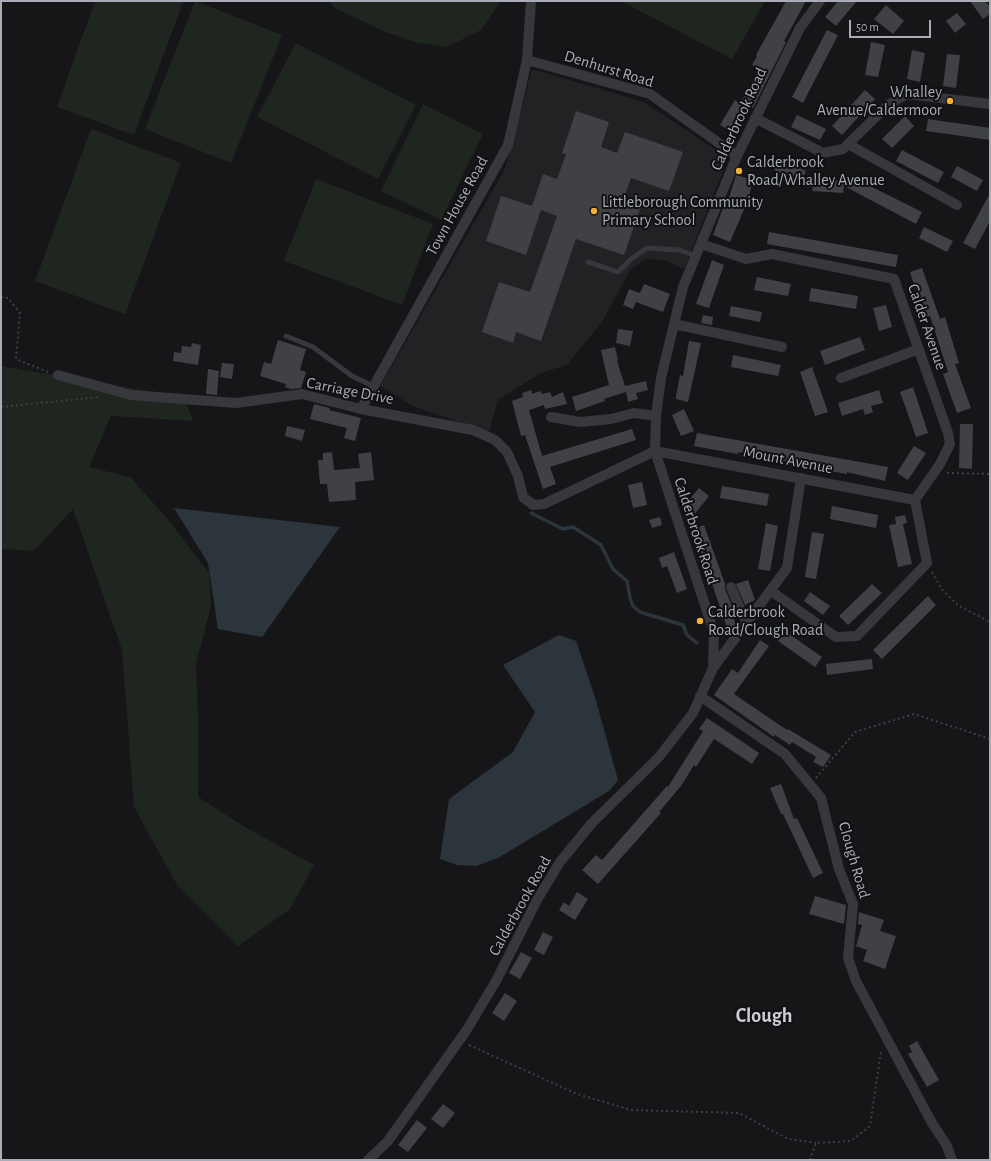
<!DOCTYPE html>
<style>
body{margin:0}
#map{position:relative;width:991px;height:1161px;overflow:hidden;background:#161618;font-family:"Alegreya Sans",sans-serif}
canvas{display:block}
.frame{position:absolute;inset:0;border:2px solid #a8adb8;pointer-events:none}
.scale{position:absolute;left:849px;top:20px;width:82px;height:18px;box-sizing:border-box;border:2px solid #a8adb8;border-top:0;padding-left:5px;font-size:12px;line-height:14px;white-space:nowrap;color:#a8adb8;-webkit-text-stroke:3px #111113;paint-order:stroke}
</style>
<div id="map">
<canvas width="991" height="1161"></canvas>
<div class="frame"></div>
<div class="scale">50 m</div>
</div>
<script>
const ctx = document.querySelector('canvas').getContext('2d');
ctx.lineJoin = 'round';
function fillPath(path, color) { ctx.fillStyle = color; ctx.fill(path, 'evenodd'); }
const shape = rows => new Path2D(rows.map(r => 'M' + r).join(''));
function stroke(path, color, width, dash) { ctx.strokeStyle = color; ctx.lineWidth = width; ctx.lineCap = dash ? 'butt' : 'round'; ctx.setLineDash(dash || []); ctx.stroke(path); }
function drawText(font, color, halo, rows, align = 'center') {
  ctx.font = font + ' "Alegreya Sans",sans-serif'; ctx.lineWidth = 4; ctx.setLineDash([]); ctx.textBaseline = 'middle'; ctx.strokeStyle = halo; ctx.fillStyle = color; for (const [text, x, y, turn = 0] of rows) {
    ctx.save(); ctx.translate(x, y); ctx.rotate((+turn || 0) * Math.PI / 180); ctx.textAlign = isNaN(turn) ? turn : align; if (halo) ctx.strokeText(text, 0, 0); ctx.fillText(text, 0, 0); ctx.restore();
  }
}
fillPath(shape([
 [532,69,644,102,728,158,684,269,665,260,646,259,630,270,602,322,567,365,541,373,498,400,489,432,415,407,380,386,505,169]
]), '#222225');
fillPath(shape([
 [95,1,183,2,134,135,57,107],
 [195,1,282,35,231,163,145,129],
 [329,1,501,1,481,30,447,47,418,43,383,31,335,8],
 [621,1,765,1,732,59],
 [296,43,416,105,378,179,257,117],
 [423,104,483,134,441,220,381,191],
 [91,129,181,163,125,314,35,281],
 [316,179,433,224,402,305,284,261],
 [1,366,184,397,193,421,111,416,89,467,130,477,166,517,209,573,211,606,196,664,198,715,198,797,245,827,314,865,290,909,238,946,177,885,134,807,122,650,73,509,34,551,1,549]
]), '#1e261f');
fillPath(shape([
 [174,508,340,527,262,637,218,629,208,563],
 [559,635,576,641,595,697,618,780,609,791,498,858,476,866,457,865,440,859,449,799,513,752,535,712,503,665]
]), '#2c353c');
stroke(shape([
 [531,513,563,529,573,527,601,545,613,569,627,581,630,598,633,606,640,612,683,625,687,635,697,643]
]), '#2c353c', 3.5);
fillPath(shape([
 [786,1,806,1,784,41,786,42,753,108,751,107,736,134,720,125,735,100,740,104,759,69,752,65,757,56,756,55],
 [838,1,857,1,836,26,825,17],
 [970,1,985,1,990,7,990,14,983,19],
 [886,5,904,21,893,34,874,19],
 [957,13,966,24,955,33,946,21],
 [827,30,838,35,803,103,792,97],
 [871,42,885,45,878,77,865,75],
 [912,50,925,53,920,82,907,79],
 [947,54,960,55,956,88,943,86],
 [865,90,875,99,842,135,832,126],
 [576,111,609,122,601,147,617,153,625,132,683,152,669,191,631,178,623,200,641,206,624,255,576,239,541,341,516,332,513,343,482,332,499,282,530,292,557,216,541,210,526,255,486,241,501,196,532,206,543,174,557,179,566,154,562,153],
 [797,115,826,129,820,140,791,127],
 [905,116,914,126,892,148,882,139],
 [928,119,990,128,990,140,926,131],
 [902,150,944,172,938,183,896,161],
 [780,159,806,171,803,178,854,182,856,179,922,212,916,224,844,186,843,193,812,191,813,188,774,170],
 [957,166,983,180,977,191,951,177],
 [736,175,753,180,748,200,730,242,713,235,727,197,729,198],
 [990,193,990,221,975,249,963,243],
 [924,227,953,241,947,252,919,238],
 [769,232,898,255,896,267,767,244],
 [712,260,724,265,709,308,696,304],
 [922,268,940,319,945,317,959,363,955,364,971,408,957,413,943,374,948,372,930,316,925,317,910,272],
 [757,277,791,284,788,296,754,290],
 [644,284,670,294,663,312,636,302,633,309,623,305,629,289,640,293],
 [811,288,858,296,856,309,809,301],
 [886,305,892,327,879,331,873,308],
 [731,306,762,312,760,322,729,316],
 [703,315,713,317,712,325,701,323],
 [618,329,633,331,630,346,616,343],
 [860,337,865,350,825,365,820,351],
 [278,340,306,349,300,370,306,372,301,388,291,389,285,387,286,384,260,376,264,362,271,364],
 [689,341,701,343,688,402,676,399,676,396,680,375,683,376],
 [192,343,201,345,198,365,173,361,174,352,181,353,182,346,191,347],
 [615,347,618,360,617,361,625,386,646,381,648,390,636,393,638,399,628,402,626,392,604,399,605,401,576,411,572,397,609,385,601,350],
 [733,355,781,365,778,376,731,367],
 [222,363,234,364,232,379,220,377],
 [812,367,828,412,815,416,800,372],
 [208,369,219,371,217,395,206,394],
 [913,387,928,433,916,437,900,392],
 [531,390,532,394,540,391,542,394,550,392,552,397,563,392,567,404,545,409,544,405,529,410,542,456,632,429,636,440,550,467,556,484,543,489,525,435,521,436,512,401,523,397,522,393],
 [879,390,883,403,871,406,873,412,865,415,863,409,842,416,838,403],
 [314,404,330,408,329,410,361,418,355,441,344,438,347,428,310,419],
 [684,409,694,431,681,436,672,415],
 [960,424,973,424,972,469,959,468],
 [287,426,305,430,302,441,285,436],
 [697,433,888,467,885,481,847,472,847,474,817,469,817,467,804,464,763,458,763,457,738,452,738,454,694,446],
 [914,446,926,453,908,480,897,473],
 [332,452,334,470,360,468,358,454,371,452,374,480,355,482,356,500,329,502,327,484,320,484,318,460,323,460,323,453],
 [642,482,647,505,633,508,628,485],
 [722,486,769,494,767,506,720,498],
 [699,488,709,496,694,515,684,506],
 [832,506,878,515,876,528,830,519],
 [905,515,907,523,903,524,912,564,898,567,889,525,896,524,895,517],
 [660,517,662,525,652,528,649,520],
 [766,523,778,526,770,571,758,569],
 [704,525,725,584,725,589,737,618,734,619,736,626,729,633,693,529],
 [812,532,824,534,816,579,805,577],
 [674,552,687,589,677,593,667,566,662,568,659,558],
 [748,580,755,600,745,605,736,584],
 [872,584,882,593,848,625,839,616],
 [810,592,830,606,823,615,804,601],
 [928,596,936,605,882,659,873,650],
 [785,631,822,657,815,667,778,641],
 [760,640,769,646,734,694,787,730,788,729,831,755,823,767,813,762,816,757,792,742,790,745,775,735,774,737,714,695,732,669,738,673],
 [872,659,873,669,827,675,826,664],
 [707,718,759,753,752,764,714,739,696,767,694,765,681,786,659,812,661,813,598,884,582,870,596,855,602,860,667,786,668,787,703,731,699,729],
 [781,784,794,819,797,818,823,873,813,878,783,814,781,814,770,788],
 [577,892,588,899,575,920,559,910,564,902,569,906],
 [815,896,846,905,844,924,809,914],
 [859,912,884,920,880,931,896,936,885,969,863,961,867,950,856,946,862,925,858,924],
 [543,932,553,937,544,955,534,950],
 [521,952,532,958,520,979,509,973],
 [505,993,517,1001,504,1021,492,1013],
 [917,1041,939,1080,927,1087,908,1054,912,1052,909,1046],
 [443,1104,455,1113,443,1128,431,1119],
 [417,1120,427,1128,408,1152,398,1145]
]), '#404145');
stroke(shape([
 [1,297,8,298,20,313,16,359,48,372],
 [1,407,99,397],
 [947,473,990,474],
 [932,572,943,591,959,606,990,622],
 [816,778,855,732,914,714,990,739],
 [469,1045,577,1094,631,1110,739,1113,788,1139,816,1143],
 [810,1160,816,1143,851,1141,870,1126,881,1051]
]), '#3d3f44', 2, [2, 3]);
stroke(shape([
 [588,262,618,272,631,259,647,248,679,250,696,256],
 [286,336,313,347,352,376,373,386]
]), '#37383d', 5);
stroke(shape([
 [527,60,650,94,737,156],
 [755,118,823,153,843,149,888,105,907,94,990,104],
 [848,144,957,205],
 [701,244,746,259,772,254,894,279,948,433,950,444,940,464,915,500],
 [674,324,782,347],
 [58,375,131,395,236,403,302,394,361,409,473,430,495,440,507,452,518,476,523,497,533,505,544,504,655,451],
 [841,378,919,349],
 [361,409,508,145,527,60,531,1],
 [551,417,580,422,611,419,634,413,656,416],
 [655,451,915,500],
 [731,587,743,616,748,621],
 [771,591,836,637,857,636,927,563,915,500],
 [713,668,787,568,801,478],
 [700,696,785,754,821,798,839,869,853,904,848,958,856,981,932,1123,947,1146,952,1160],
 [368,1160,388,1141,466,1031,496,981,537,900,560,862,591,824,659,757,693,713,713,668,714,633,655,451,656,416,661,378,683,287,737,156,800,28,820,1]
]), '#37383d', 10);
for (const [x, y, r, color] of [
 [950,101,4,"#f2b134"],
 [739,171,4,"#f2b134"],
 [594,211,4,"#f2b134"],
 [700,621,4,"#f2b134"]
]) { const dot = new Path2D(); dot.arc(x, y, r, 0, 2 * Math.PI); ctx.fillStyle = color; ctx.fill(dot); stroke(dot, '#111113', 1.5); }
drawText('16px', '#a8adb8', '#111113', [
 ["Denhurst Road",609,69,17],
 ["Calderbrook Road",739,119,-65],
 ["Town House Road",457,206,-61],
 ["Calder Avenue",927,327,71],
 ["Carriage Drive",350,391,11],
 ["Mount Avenue",788,460,11],
 ["Calderbrook Road",696,531,72],
 ["Clough Road",854,860,74],
 ["Calderbrook Road",520,906,-61]
]);
drawText('16px', '#a8adb8', '#111113', [
 ["Whalley",942,92,"right"],
 ["Avenue/Caldermoor",942,110,"right"],
 ["Calderbrook",747,162],
 ["Road/Whalley Avenue",747,180],
 ["Littleborough Community",602,202],
 ["Primary School",602,220],
 ["Calderbrook",708,612],
 ["Road/Clough Road",708,630]
], 'left');
drawText('bold 20px', '#c9ccd4', '#111113', [
 ["Clough",764,1016]
]);
</script>
